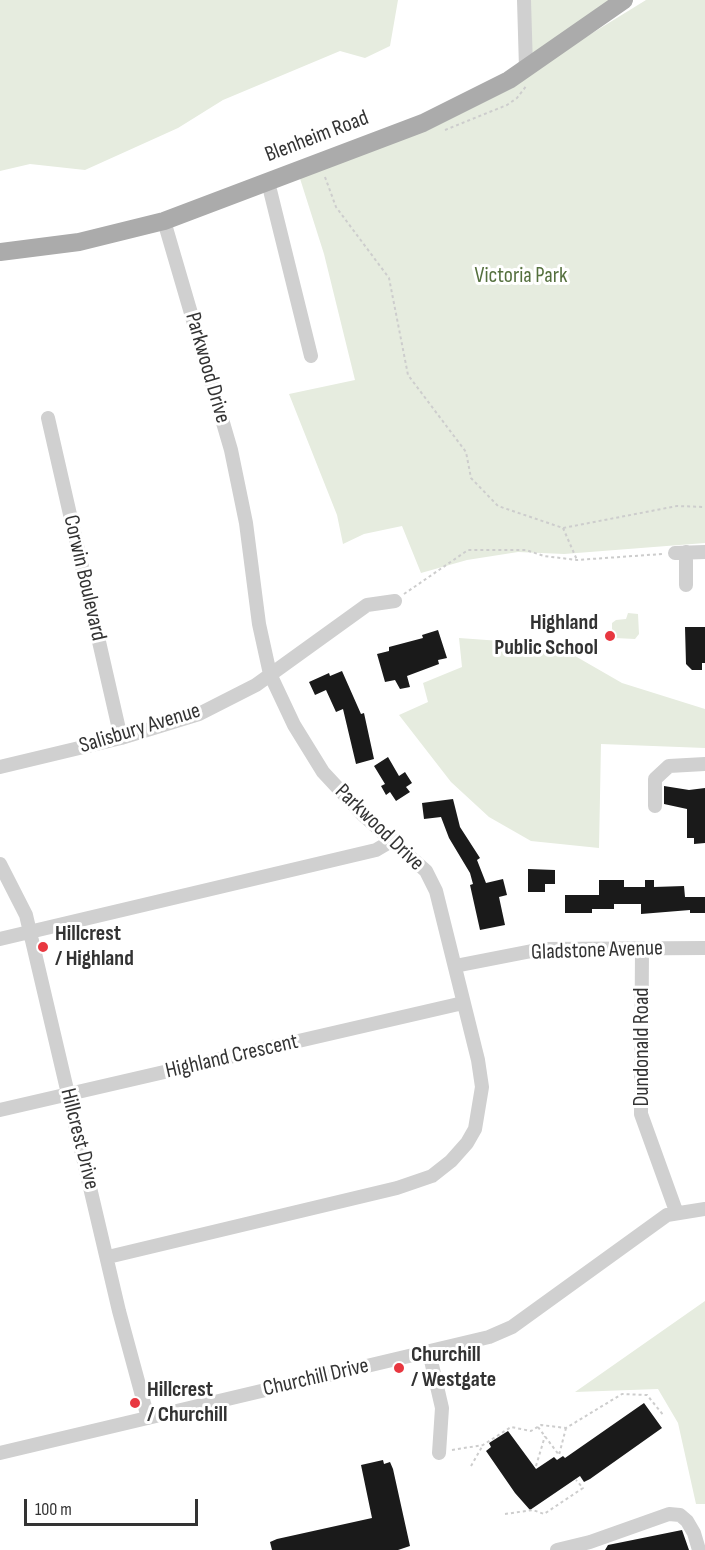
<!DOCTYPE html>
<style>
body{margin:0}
#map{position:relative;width:705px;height:1550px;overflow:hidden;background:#fff;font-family:"Sofia Sans Condensed",sans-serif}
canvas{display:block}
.scale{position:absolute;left:24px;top:1499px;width:174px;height:27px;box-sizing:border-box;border:3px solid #333;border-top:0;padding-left:8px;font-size:18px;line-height:21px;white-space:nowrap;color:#333;-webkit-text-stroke:4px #fff;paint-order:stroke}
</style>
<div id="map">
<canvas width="705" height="1550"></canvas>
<div class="scale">100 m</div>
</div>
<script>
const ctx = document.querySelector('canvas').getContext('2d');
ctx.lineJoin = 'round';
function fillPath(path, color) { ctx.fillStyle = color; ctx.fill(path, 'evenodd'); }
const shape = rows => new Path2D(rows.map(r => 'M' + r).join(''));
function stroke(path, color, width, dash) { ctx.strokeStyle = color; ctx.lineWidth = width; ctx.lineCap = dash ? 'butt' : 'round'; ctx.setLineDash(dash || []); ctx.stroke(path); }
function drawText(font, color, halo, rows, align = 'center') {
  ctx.font = font + ' "Sofia Sans Condensed",sans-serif'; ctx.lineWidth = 6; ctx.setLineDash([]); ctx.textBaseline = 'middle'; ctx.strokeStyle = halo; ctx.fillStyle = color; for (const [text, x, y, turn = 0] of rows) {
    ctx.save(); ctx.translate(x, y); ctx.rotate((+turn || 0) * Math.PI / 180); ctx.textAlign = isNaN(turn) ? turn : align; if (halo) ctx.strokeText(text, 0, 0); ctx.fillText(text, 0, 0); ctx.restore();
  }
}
fillPath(shape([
 [0,0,398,0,390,46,365,58,340,51,223,100,178,128,85,170,30,164,0,171],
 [523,0,627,0,534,69,646,0,705,0,705,543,564,554,518,552,467,560,421,573,402,526,364,534,343,544,337,515,289,394,355,380,324,254,296,166,524,75],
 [628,613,638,614,639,634,635,639,615,638,612,634,612,623,616,620,626,619],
 [459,638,556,645,622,683,705,709,705,748,601,744,599,848,531,841,489,817,451,782,399,715,428,702,423,683,462,667],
 [705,1301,705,1504,696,1504,678,1423,658,1389,575,1392]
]), '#e6ecdf');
fillPath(shape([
 [685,627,705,627,705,663,702,663,702,670,692,670,686,664],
 [438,630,447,658,438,660,439,664,407,676,410,687,400,689,395,680,385,682,377,654,389,651,389,647,423,638,422,635],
 [342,671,361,714,364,713,374,759,356,764,343,709,336,712,326,690,315,695,309,682,329,673,330,676],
 [388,757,399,776,405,772,412,783,406,787,410,792,396,801,390,792,386,795,381,786,385,784,374,766],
 [664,786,689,790,705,788,705,843,694,844,694,838,687,838,687,809,664,804],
 [453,799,460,827,480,858,477,860,486,883,503,879,507,895,499,897,505,925,480,930,470,885,473,884,470,873,449,838,441,817,424,819,422,803],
 [528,869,555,870,555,884,545,884,545,892,528,892],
 [599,880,624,880,624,887,645,887,645,880,654,880,654,887,684,886,685,897,705,897,705,913,690,913,690,910,641,914,641,904,614,904,614,909,592,909,592,913,565,913,565,895,599,895],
 [644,1403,662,1428,590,1479,584,1482,580,1476,530,1510,515,1493,486,1451,491,1447,489,1443,508,1431,536,1469,554,1457,557,1460,563,1456,565,1458],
 [383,1460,384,1464,390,1462,393,1469,410,1546,398,1550,272,1550,270,1542,277,1539,372,1518,361,1465],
 [682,1530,689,1550,605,1550,608,1545]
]), '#1a1a1a');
stroke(shape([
 [445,130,507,105,517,98,527,85],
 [325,177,336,207,389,278,408,375,466,452,471,478,498,506,563,528,677,506,705,507],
 [563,528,577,560],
 [404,594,468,550,526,550,544,556,577,560,662,554],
 [538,1427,559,1455,566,1428],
 [452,1450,483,1445,511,1427,531,1431,541,1425,566,1428,622,1394,647,1395,664,1416],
 [471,1466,483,1445],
 [536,1466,545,1436],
 [505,1514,533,1510,544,1514,583,1488,576,1480]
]), '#cdcdcd', 2, [3, 3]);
stroke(shape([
 [524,0,526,68],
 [268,182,311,356],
 [48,418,121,738],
 [686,552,686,585],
 [675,553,705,552],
 [0,767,121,738,199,714,256,685,367,605,395,601],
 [655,806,655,779,669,766,705,764],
 [0,864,26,915,119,1311,148,1418],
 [0,939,376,850,393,840],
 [642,949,641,1114,676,1211],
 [455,966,542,949,705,948],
 [0,1110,463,1003],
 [108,1257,397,1188,432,1176,451,1161,467,1143,475,1129,482,1087,478,1060,436,891,426,871,363,815,323,772,294,725,270,674,259,624,246,523,231,450,164,221],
 [429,1352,442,1408,439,1453],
 [0,1453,489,1337,512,1327,667,1215,705,1209],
 [557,1550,590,1542,669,1514,680,1515,687,1521,694,1533,699,1550]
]), '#d0d0d0', 14);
stroke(shape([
 [0,252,79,242,164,221,423,123,509,80,624,0]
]), '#ababab', 18);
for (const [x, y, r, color] of [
 [610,636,6,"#e83740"],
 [43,947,6,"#e83740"],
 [399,1368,6,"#e83740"],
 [135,1403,6,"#e83740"]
]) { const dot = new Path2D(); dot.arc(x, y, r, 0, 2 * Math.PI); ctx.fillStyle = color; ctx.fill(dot); stroke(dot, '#fff', 2); }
drawText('22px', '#333', '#fff', [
 ["Blenheim Road",317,137,-21],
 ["Parkwood Drive",207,368,74],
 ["Corwin Boulevard",84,578,77],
 ["Salisbury Avenue",140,729,-17],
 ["Parkwood Drive",379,828,44],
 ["Gladstone Avenue",597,951,-2],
 ["Dundonald Road",642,1047,-90],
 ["Highland Crescent",232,1057,-13],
 ["Hillcrest Drive",79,1139,76],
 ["Churchill Drive",316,1378,-13]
]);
drawText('22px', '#55703e', '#fff', [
 ["Victoria Park",521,276]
]);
drawText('bold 22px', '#333', '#fff', [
 ["Highland",598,623,"right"],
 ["Public School",598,648,"right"],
 ["Hillcrest",55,934],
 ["/ Highland",55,959],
 ["Churchill",411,1355],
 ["/ Westgate",411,1380],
 ["Hillcrest",147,1390],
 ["/ Churchill",147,1415]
], 'left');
</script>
